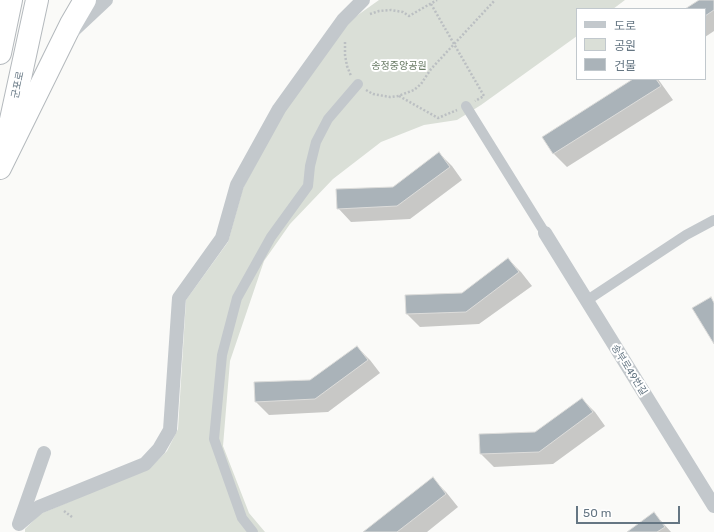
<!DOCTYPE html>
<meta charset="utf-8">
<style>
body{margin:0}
#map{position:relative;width:714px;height:532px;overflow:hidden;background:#fafaf8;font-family:Rubik,"Noto Sans KR",sans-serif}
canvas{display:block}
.legend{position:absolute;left:576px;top:8px;width:130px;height:72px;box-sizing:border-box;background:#fff;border:1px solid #c1c8cd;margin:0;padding:5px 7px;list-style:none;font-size:12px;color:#657683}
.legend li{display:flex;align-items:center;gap:8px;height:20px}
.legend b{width:20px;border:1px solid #c1c8cd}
.scale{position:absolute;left:576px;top:506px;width:104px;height:18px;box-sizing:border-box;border:2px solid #657683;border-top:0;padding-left:5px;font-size:12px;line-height:14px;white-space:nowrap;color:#657683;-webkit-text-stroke:3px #fff;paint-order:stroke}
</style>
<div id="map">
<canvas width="714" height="532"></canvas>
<ul class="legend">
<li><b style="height:5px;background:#c3c8cc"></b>도로</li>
<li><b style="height:11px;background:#dadfd7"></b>공원</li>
<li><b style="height:11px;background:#aab3b9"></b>건물</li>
</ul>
<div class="scale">50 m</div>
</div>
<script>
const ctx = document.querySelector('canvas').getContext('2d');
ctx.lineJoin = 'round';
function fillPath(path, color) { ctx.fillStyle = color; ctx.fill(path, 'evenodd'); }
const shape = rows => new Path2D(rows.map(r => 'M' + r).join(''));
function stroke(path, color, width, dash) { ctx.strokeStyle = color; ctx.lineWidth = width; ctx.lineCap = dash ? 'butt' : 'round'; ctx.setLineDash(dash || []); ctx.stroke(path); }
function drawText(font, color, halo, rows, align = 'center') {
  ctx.font = font + ' Rubik,"Noto Sans KR",sans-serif'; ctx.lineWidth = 4; ctx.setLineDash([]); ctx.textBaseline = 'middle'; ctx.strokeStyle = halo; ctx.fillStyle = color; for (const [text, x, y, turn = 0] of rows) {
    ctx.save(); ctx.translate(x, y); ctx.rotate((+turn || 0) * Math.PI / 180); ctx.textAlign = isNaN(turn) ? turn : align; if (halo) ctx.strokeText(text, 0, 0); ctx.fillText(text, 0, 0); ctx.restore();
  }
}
fillPath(shape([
 [379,0,625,0,613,9,577,9,577,36,481,105,457,120,424,125,381,142,333,179,290,224,264,261,230,361,223,446,249,513,265,532,25,532,25,529,40,514,150,468,167,451,178,429,186,300,228,242,243,188,283,114,348,22]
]), '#dadfd7');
fillPath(shape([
 [701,0,714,0,714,31,705,37,705,9,687,9],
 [634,79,658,79,673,100,567,167,554,154,543,137],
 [439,153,452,166,462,180,410,219,351,222,338,208,393,188],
 [508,259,521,272,532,286,479,324,420,327,407,314,406,296,462,294],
 [357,347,370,360,380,373,328,412,269,415,256,402,311,381],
 [582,399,595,412,605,426,553,464,494,467,481,454,535,433],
 [433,479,446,492,458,507,427,532,365,532],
 [654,513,671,532,629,532]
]), '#0003');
const building = shape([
 [699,0,714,0,714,10,705,16,705,9,685,9,699,0],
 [633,79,656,79,661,86,553,154,542,137,633,79],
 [439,152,450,167,397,206,337,209,336,189,393,187,439,152],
 [508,258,519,272,466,312,406,314,405,295,462,293,508,258],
 [711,297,714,303,714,344,692,308,711,297],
 [357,346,368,360,315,399,255,402,254,382,310,380,357,346],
 [582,398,593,412,539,452,480,454,479,434,535,432,582,398],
 [433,477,446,494,397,532,363,532,433,477],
 [654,512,665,527,657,532,627,532,654,512]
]);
fillPath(building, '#aab3b9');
stroke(building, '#dcdcda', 1);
const trunk = shape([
 [0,53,11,0],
 [4,152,37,0]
]);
const motorway = shape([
 [0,8,3,0],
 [0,168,71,24,85,0]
]);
stroke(trunk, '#b4b9bd', 24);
stroke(motorway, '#b4b9bd', 24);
stroke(shape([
 [431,4,484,96,475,101],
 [370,14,379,11,391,10,403,12,409,16,437,0],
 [345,42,345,55,347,66,351,76],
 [366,90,373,94,390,97,398,96,414,90,421,84,431,69,495,0],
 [399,96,438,118,457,110],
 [64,511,72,517]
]), '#bbbfc2', 2.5, [2, 2]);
stroke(shape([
 [466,106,545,233],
 [586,301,686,235,714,220],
 [253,532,242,518,214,439,222,355,237,298,271,237,308,186,310,166,316,142,328,119,358,84]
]), '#c3c8cc', 10);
stroke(shape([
 [74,30,106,0],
 [545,233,714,506],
 [19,524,39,507,145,464,159,449,170,430,179,298,222,238,237,185,279,109,343,20,363,0],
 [19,524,44,453]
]), '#c3c8cc', 14);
stroke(trunk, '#fff', 22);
stroke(motorway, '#fff', 22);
drawText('10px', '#687a64', '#fff', [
 ["송정중앙공원",399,66]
]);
drawText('10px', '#657683', '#fff', [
 ["군포로",18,85,-78],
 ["송부로49번길",629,370,58]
]);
</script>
